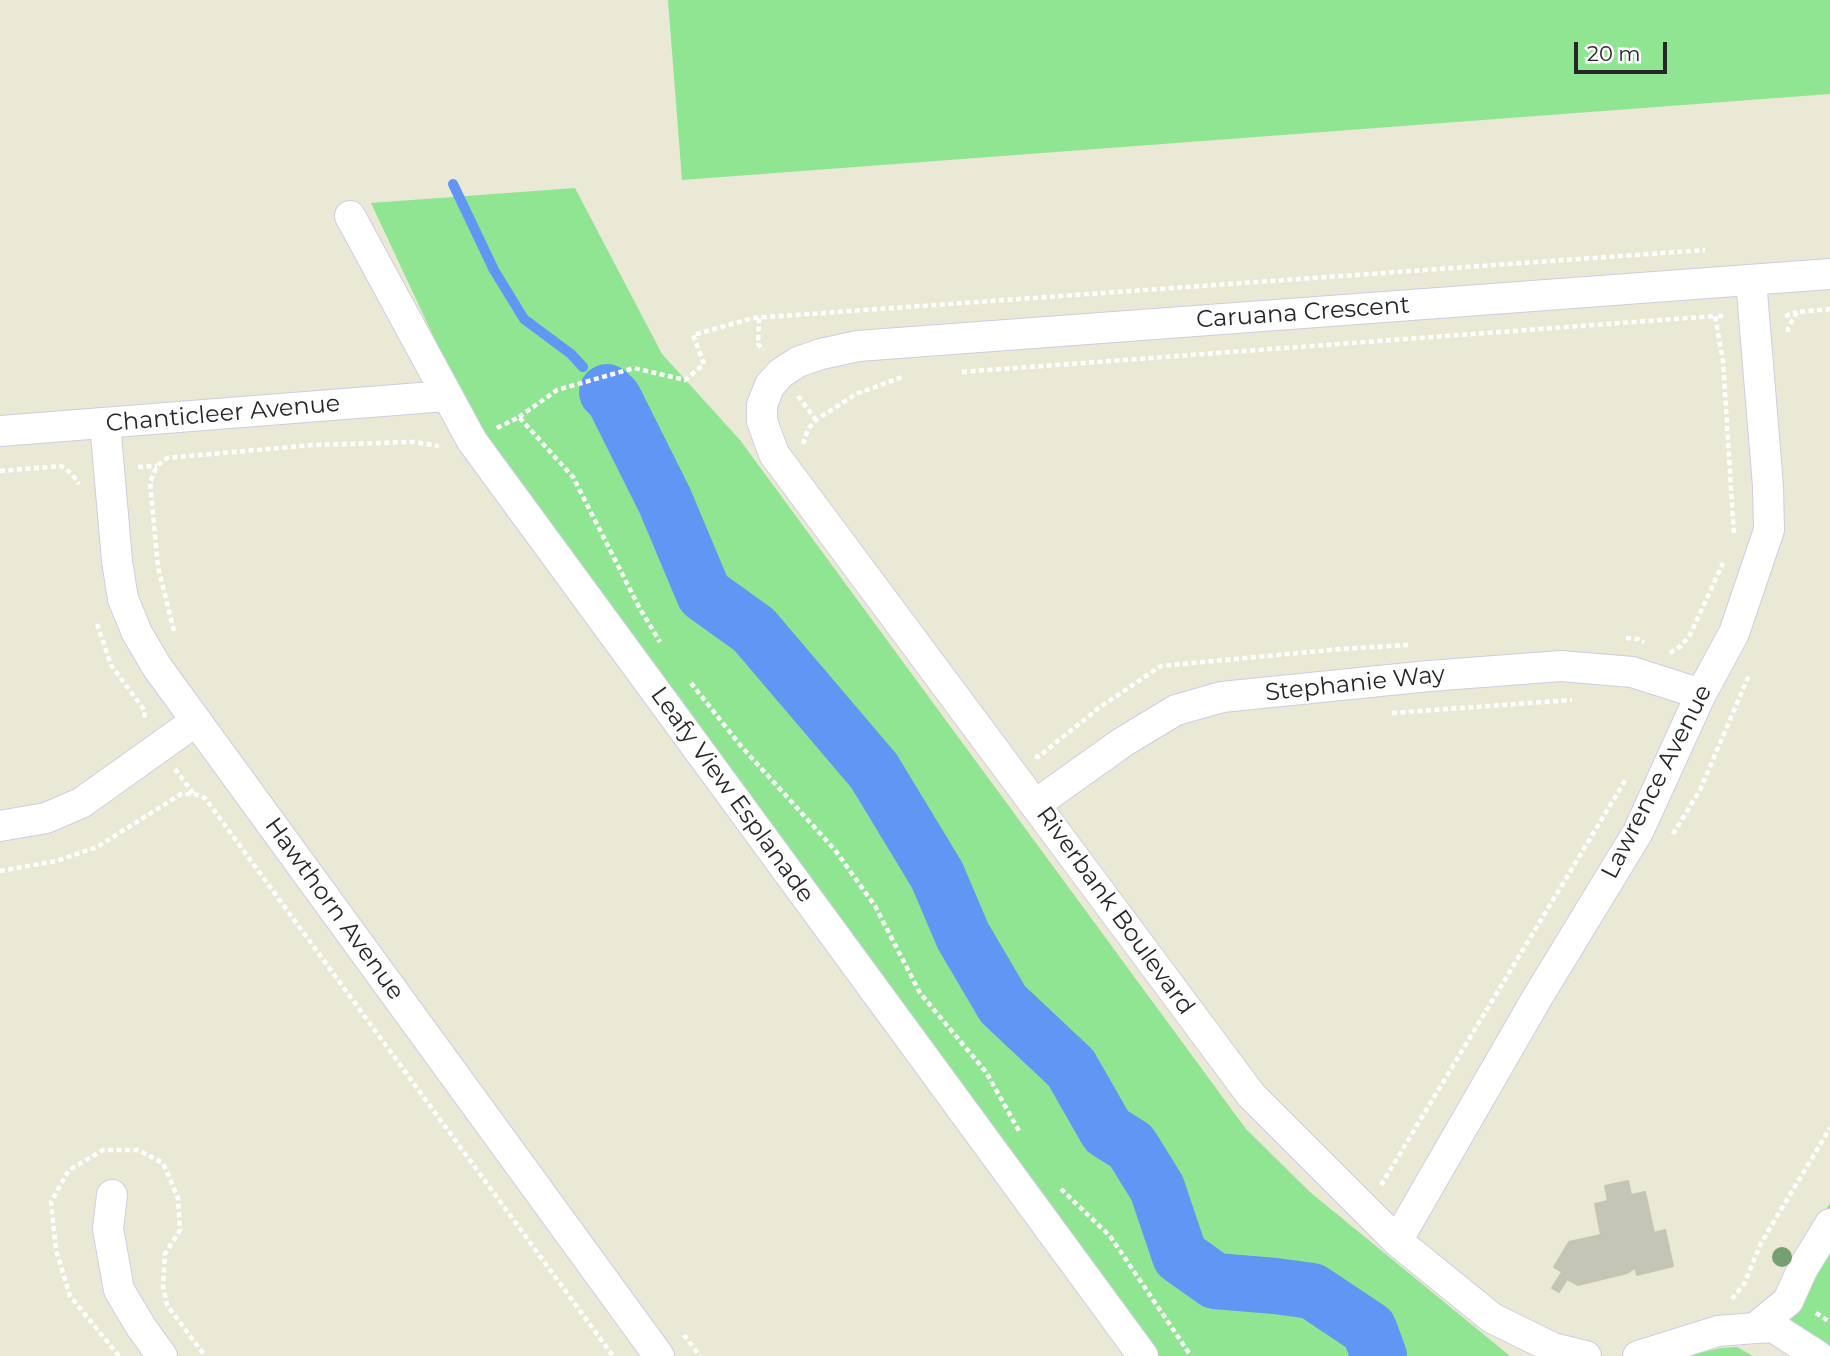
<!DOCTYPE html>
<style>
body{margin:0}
#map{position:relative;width:1830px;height:1356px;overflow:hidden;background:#eae9d6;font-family:Montserrat,sans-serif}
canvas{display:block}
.scale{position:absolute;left:1574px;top:42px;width:93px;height:32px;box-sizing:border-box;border:4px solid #262626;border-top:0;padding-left:9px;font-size:21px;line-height:24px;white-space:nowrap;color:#262626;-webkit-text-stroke:5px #fff;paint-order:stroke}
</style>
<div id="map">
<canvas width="1830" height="1356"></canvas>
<div class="scale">20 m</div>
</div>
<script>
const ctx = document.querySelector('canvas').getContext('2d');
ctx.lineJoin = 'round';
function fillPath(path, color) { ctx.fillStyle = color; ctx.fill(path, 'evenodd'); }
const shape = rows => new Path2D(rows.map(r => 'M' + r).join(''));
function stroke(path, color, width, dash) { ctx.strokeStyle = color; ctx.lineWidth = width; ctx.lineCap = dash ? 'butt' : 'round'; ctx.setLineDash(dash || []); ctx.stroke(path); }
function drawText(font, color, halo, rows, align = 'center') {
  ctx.font = font + ' Montserrat,sans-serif'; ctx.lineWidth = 5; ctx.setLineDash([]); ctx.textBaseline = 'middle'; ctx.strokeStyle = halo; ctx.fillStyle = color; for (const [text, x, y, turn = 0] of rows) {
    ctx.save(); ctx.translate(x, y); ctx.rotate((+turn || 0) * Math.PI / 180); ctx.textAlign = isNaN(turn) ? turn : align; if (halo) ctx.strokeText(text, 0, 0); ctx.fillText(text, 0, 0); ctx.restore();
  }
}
fillPath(shape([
 [668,0,1830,0,1830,94,682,180],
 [575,188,662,354,740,440,1246,1129,1310,1192,1510,1356,1153,1356,474,423,371,203],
 [1830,1203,1830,1356,1790,1339,1785,1277],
 [1737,1347,1753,1356,1687,1356,1721,1348]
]), '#8fe592');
stroke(shape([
 [453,184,494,270,524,319,571,354,583,367]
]), '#6296f4', 10);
stroke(shape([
 [607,392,614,399,665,501,704,594,754,630,874,771,937,875,963,936,1003,1004,1071,1068,1107,1131,1131,1146,1157,1188,1180,1256,1215,1281,1275,1286,1312,1291,1369,1329,1379,1356]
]), '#6296f4', 56);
const building = shape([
 [1628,1181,1631,1195,1645,1192,1654,1233,1665,1230,1673,1266,1637,1275,1635,1268,1627,1273,1578,1285,1567,1279,1559,1292,1552,1288,1562,1272,1554,1267,1569,1242,1601,1235,1595,1204,1608,1201,1605,1186,1628,1181]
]);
fillPath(building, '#c5c5b7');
stroke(building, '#c5c5b1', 2);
const minor = shape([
 [350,216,472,441,1143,1356],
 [105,423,117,561,123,599,137,633,157,667,659,1356],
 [0,431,446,396],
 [1036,804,1123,742,1176,710,1222,697,1429,676,1561,666,1632,672,1701,694],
 [0,826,46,818,81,803,196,721],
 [112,1195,108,1229,119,1290,141,1327,162,1356],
 [1397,1241,1537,998,1638,832,1701,694,1734,633,1769,530,1768,486,1751,280],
 [1755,1328,1773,1327,1818,1356],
 [1586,1356,1553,1348,1492,1318,1397,1241,1251,1095,774,454,762,421,762,405,770,385,781,373,798,362,821,354,858,346,1830,274],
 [1638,1356,1718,1331,1755,1328,1788,1301,1802,1270,1830,1224]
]);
stroke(minor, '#d0cce1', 32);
stroke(shape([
 [1723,316,1715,316,1723,361,1734,535],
 [1785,316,1797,312],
 [759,318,758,344,764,350],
 [1788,332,1788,328,1797,312,1830,309],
 [962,372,1715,316],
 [798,396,816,420],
 [519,417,557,390,634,368,685,380,704,364,693,335,753,318,1705,250],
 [497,428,519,417,573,477,639,607,660,642],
 [803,444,808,429,816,420,856,394,905,376],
 [138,467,157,466],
 [0,471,61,466,71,473,79,484],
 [97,624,111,665,145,711,144,721],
 [174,631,158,567,150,482,157,466,167,458,313,445,413,442,439,446],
 [1626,638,1638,639,1644,642],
 [1670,653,1681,646,1690,635,1723,563],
 [691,683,741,746,835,850,875,906,920,993,986,1072,1019,1131],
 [1392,713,1572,700],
 [1035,756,1038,757,1100,707,1161,666,1341,649,1408,645],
 [175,769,193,793],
 [1673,834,1700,790,1749,675],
 [0,871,56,861,97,847,181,794,194,794,205,798,613,1356],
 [1381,1185,1626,779],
 [1061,1189,1110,1236,1191,1356],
 [1732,1299,1744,1284,1761,1243,1830,1128],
 [1816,1313,1830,1322],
 [684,1335,700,1356],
 [119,1356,70,1296,56,1250,51,1202,69,1170,103,1150,138,1150,163,1163,178,1198,180,1230,165,1254,163,1286,167,1305,205,1356]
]), '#fff', 4.5, [5, 3.5]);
stroke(minor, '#fff', 30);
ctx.fillStyle = '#75a073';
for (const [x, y] of [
 [1782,1257]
]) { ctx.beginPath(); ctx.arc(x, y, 10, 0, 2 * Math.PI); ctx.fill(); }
drawText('24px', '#262626', '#fff', [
 ["Caruana Crescent",1303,313,-4],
 ["Chanticleer Avenue",223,414,-5],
 ["Stephanie Way",1355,684,-6],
 ["Lawrence Avenue",1657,782,-63],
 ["Leafy View Esplanade",732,795,54],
 ["Hawthorn Avenue",334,909,54],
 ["Riverbank Boulevard",1115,911,54]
]);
</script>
